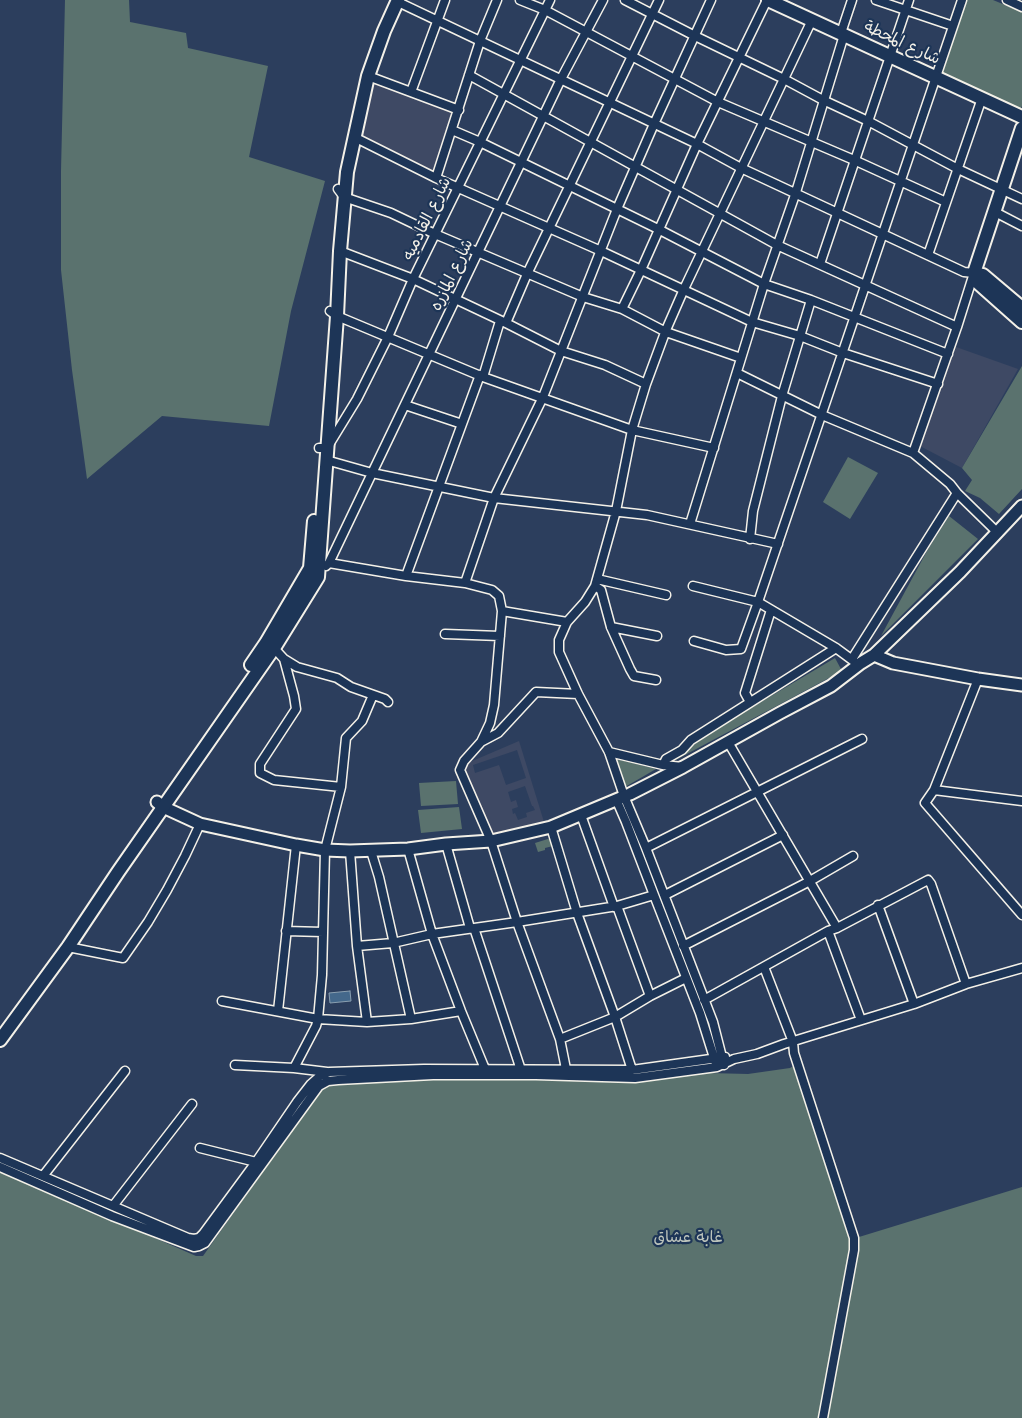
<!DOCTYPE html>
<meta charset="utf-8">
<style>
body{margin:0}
canvas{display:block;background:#2c3e5d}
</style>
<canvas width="1022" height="1418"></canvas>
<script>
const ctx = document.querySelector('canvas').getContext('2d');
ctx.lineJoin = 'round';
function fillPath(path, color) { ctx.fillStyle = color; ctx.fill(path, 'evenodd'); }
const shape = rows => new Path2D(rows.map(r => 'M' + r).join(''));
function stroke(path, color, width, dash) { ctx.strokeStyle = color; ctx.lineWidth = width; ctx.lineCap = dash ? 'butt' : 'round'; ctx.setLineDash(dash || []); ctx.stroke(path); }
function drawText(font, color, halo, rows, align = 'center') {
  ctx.font = font + ' "Playpen Sans","Playpen Sans Arabic",sans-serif'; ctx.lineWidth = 4.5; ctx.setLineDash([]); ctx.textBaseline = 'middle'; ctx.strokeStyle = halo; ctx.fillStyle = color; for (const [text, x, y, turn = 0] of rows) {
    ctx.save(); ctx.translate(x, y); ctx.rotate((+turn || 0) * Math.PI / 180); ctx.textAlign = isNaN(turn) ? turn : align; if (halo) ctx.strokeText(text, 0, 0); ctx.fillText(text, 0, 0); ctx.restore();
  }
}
fillPath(shape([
 [372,80,455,112,435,172,360,136],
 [956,347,1018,369,962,468,920,446],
 [519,741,544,822,508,833,492,834,463,765],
 [517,750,526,778,506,785,499,765,475,773,473,765],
 [525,786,532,806,533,806,535,810,526,813,527,817,518,820,515,813,513,814,512,809,518,807,516,800,511,802,508,792]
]), '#3e4964');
fillPath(shape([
 [65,0,129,0,130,22,186,33,188,48,268,66,249,157,325,181,291,311,269,426,162,416,87,479,72,370,61,270,61,171],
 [966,0,993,0,1022,12,1022,106,1020,110,942,74],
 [1022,366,1022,489,999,514,980,498,965,491,972,480,962,468],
 [848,457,878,473,850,519,823,502],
 [949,516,978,539,881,636,927,551],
 [835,658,842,671,670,763,704,737,729,721],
 [616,759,656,769,625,787],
 [456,781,458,804,421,806,419,783],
 [459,807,462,829,421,833,418,810],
 [551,838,553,846,545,848,545,850,538,852,535,843],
 [799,1063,859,1237,1022,1187,1022,1418,0,1418,0,1170,196,1256,203,1256,326,1083,424,1076,635,1081,708,1073,748,1074,790,1068]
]), '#5a726e');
const water = shape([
 [350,991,351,1001,330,1003,329,993,350,991]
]);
fillPath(water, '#44688b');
stroke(water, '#8a9fb0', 1);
const minor = shape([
 [520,0,545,10,718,102,854,160,946,202],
 [625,0,695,36,784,79,823,100,868,121,958,169,1022,199],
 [876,0,953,26],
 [1007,0,1022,7],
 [398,2,697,144,741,168,964,272,974,273,957,327,913,453],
 [841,33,852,0],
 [469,75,777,245,957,327],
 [368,76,459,110],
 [411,92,445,0],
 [452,130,480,142,658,229,764,284,811,300,948,354],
 [354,137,436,178,601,251,752,322,800,336,843,353,938,384],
 [436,178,480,41,497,0],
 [338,189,344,197,391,213,435,234,583,297,622,309,666,332,741,358],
 [995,212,1022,226],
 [340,251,413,279,506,323,561,351,605,365,646,384],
 [928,255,982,98],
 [820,264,909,0],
 [622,309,641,270,697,144,767,0],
 [330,311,337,316,483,377,632,430,714,448],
 [506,323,527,274,659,0],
 [737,373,822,415,913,453,950,484,957,493,852,659],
 [483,377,500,321],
 [405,405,462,424],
 [319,448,327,448,357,399,388,337,413,279,550,0],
 [326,460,372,473,494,498,647,515,778,544],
 [957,493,998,533],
 [690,524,764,284,796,192,844,35],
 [750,539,753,511,782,396,811,300],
 [329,563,561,79,603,0],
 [326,566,329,563,406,576,465,583,492,590,499,596,502,611,567,622],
 [406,576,480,375],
 [597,579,666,595],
 [465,583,494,498,543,397,617,209,654,124,711,0],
 [595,586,601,590,611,627,630,669,634,676,656,680],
 [693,586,758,602,836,648,855,662],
 [502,611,494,705,490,723,481,742,464,761,460,770,491,841,517,922,560,1039,566,1069],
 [611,627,657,636],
 [445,634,500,636],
 [694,641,726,650,741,649,758,602,962,0],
 [273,647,284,659,297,667,337,678,351,687,385,699,388,702],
 [284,659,294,696,296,709,260,764,260,773,274,780,341,787],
 [978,679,934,790,1022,801],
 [750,702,745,693,771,610],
 [481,742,498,733,536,692,578,694],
 [728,742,837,928,828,931,861,1020],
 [609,752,663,765,683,767],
 [663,765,666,759,682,750,691,740,836,648],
 [934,790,925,803,1022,915],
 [616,799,626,822,654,895,700,1013,716,1064],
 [581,815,614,907],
 [551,827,577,913,615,1017,632,1070],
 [446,844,470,928],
 [646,848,862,739],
 [408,849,432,934,461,1011,485,1069],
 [350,851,357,946],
 [371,851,379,877,411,1019],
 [665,895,783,835],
 [878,905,914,1004],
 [617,906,650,996],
 [474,928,521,1070],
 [837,928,928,880,931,884,966,984],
 [286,931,323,932],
 [683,946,810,881,853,856],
 [68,947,123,958,148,922,167,890,185,856,200,824],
 [764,967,793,1042,794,1053,854,1238,854,1250,823,1418],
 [704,1000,828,931],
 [222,1001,318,1019,367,1022,411,1019,461,1011],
 [278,1011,296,845],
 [367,1022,357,946,393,943,432,934,517,922,617,906,654,895],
 [560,1039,615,1017,650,996,686,978],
 [235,1065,294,1068],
 [724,1065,713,1022,646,848,624,796,609,752,578,694,559,652,559,640,567,622,585,602,595,586,616,511,632,430,646,384,666,330,684,289,812,20],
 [327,1072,294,1068,316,1026,318,1019,322,975,325,850,341,787,346,738,362,721,373,695],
 [200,1148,256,1162],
 [0,1158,188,1238,194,1239,199,1238,203,1234,256,1162,297,1102,311,1084,320,1076,329,1072,424,1069,632,1070,725,1057],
 [0,1167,112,1216,194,1247,199,1246,205,1243,319,1086,328,1081,338,1080,433,1075,536,1075,635,1078,717,1067,734,1059,757,1054,784,1044,914,1004,966,984,1022,968],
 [43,1176,125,1071],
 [113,1206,192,1104]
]);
const secondary = shape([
 [874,655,893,663,978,679,1022,685],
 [157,802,163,807,200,824,296,845,325,850,350,851,408,849,446,844,491,841,551,827,630,794,683,767,780,713,831,686,861,663,874,655,960,572,1022,506]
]);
const primary = shape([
 [768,0,1022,117],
 [974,273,1022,128],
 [974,273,977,282,1022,322],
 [979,274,983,275,1022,308],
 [251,665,266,643,310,568,314,521],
 [0,1040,68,947,118,872,274,648,318,577,337,316,340,251,347,172,368,76,384,31,398,0]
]);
stroke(minor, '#f4f1e8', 11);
stroke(secondary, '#f4f1e8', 15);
stroke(primary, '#f4f1e8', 16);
stroke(minor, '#1d3557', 8);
stroke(secondary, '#1d3557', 11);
stroke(primary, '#1d3557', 12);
drawText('16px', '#f4f1e8', '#1d3557', [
 ["شارع المحطة",902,43,25],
 ["شارع القادميه",427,219,-64],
 ["شارع المازره",452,275,-64]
]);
drawText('16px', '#bec5bd', '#1d3557', [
 ["غابة عشاق",688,1238]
]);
</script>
